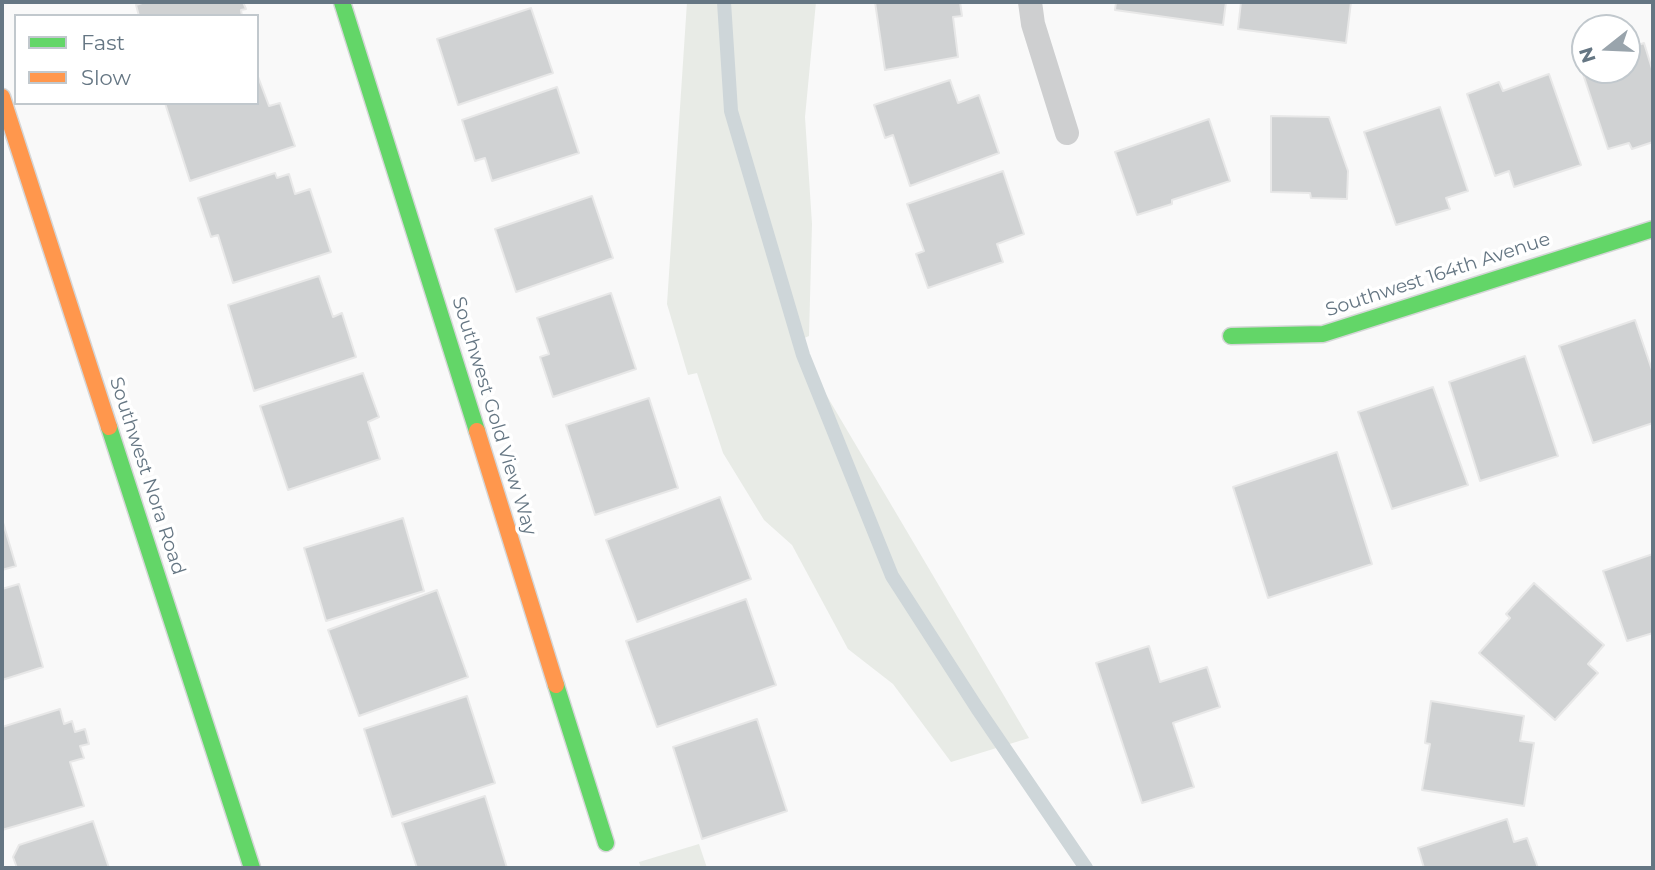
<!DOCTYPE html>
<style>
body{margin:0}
#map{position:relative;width:1655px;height:870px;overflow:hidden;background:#f9f9f9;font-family:Montserrat,sans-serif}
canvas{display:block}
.frame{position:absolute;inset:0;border:4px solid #657683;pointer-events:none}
.legend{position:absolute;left:14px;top:14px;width:245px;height:91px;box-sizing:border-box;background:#fff;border:2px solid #c1c8cd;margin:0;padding:9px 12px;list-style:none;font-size:21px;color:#657683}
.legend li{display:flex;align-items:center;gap:14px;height:35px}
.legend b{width:35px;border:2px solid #c1c8cd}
.north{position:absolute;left:1571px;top:14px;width:70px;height:70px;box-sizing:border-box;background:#fff;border:2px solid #c1c8cd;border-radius:50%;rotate:252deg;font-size:19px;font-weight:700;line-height:28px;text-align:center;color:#657683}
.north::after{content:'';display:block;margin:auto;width:24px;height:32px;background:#99a4ac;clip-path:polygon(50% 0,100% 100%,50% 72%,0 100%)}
</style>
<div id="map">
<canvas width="1655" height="870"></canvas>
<div class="frame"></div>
<ul class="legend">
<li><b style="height:9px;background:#63d668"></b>Fast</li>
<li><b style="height:9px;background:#ff974d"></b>Slow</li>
</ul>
<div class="north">N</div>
</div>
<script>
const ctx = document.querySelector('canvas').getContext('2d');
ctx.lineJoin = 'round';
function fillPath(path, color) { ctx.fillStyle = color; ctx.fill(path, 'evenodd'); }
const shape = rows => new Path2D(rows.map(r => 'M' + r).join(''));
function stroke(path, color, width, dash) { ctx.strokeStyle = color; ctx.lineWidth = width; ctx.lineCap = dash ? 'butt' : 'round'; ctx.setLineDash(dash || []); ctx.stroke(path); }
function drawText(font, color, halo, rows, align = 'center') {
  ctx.font = font + ' Montserrat,sans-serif'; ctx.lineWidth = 7; ctx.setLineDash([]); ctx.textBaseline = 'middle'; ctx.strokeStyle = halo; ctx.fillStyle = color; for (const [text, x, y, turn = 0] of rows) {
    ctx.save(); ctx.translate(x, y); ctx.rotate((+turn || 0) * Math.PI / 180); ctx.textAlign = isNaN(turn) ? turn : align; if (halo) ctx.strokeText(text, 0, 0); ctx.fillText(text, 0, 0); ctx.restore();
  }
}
fillPath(shape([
 [687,2,816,2,805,117,812,224,809,336,795,342,1029,738,951,762,893,684,848,649,792,545,764,520,723,453,697,373,688,375,667,304],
 [699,844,707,868,641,868,639,862]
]), '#e8ebe6');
stroke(shape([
 [724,2,731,111,803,355,892,576,977,708,1086,868]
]), '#ced6d9', 14);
const building = shape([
 [145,2,243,2,246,9,241,10,242,16,139,16,136,5,145,2],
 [875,2,960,2,962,16,953,17,958,57,885,70,875,2],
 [1116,2,1226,2,1223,25,1115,10,1116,2],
 [1241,2,1351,2,1346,43,1238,29,1241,2],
 [531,8,553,73,458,105,437,39,531,8],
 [1644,43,1653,72,1653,142,1632,149,1629,143,1608,149,1580,65,1585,63,1585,70,1627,70,1627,49,1644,43],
 [257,74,269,106,280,103,295,146,190,181,165,103,257,103,257,74],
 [1549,74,1581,165,1514,187,1509,171,1495,176,1467,94,1499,82,1503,91,1549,74],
 [950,80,958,103,979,95,999,153,910,186,893,135,885,138,874,105,950,80],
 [557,87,579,153,492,181,485,158,475,161,462,120,557,87],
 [1440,107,1468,191,1446,198,1450,209,1396,225,1364,132,1440,107],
 [1271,116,1329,117,1348,171,1347,199,1311,198,1310,193,1271,192,1271,116],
 [1209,119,1230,181,1172,200,1172,204,1137,215,1115,152,1209,119],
 [1003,171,1024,234,997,244,1003,262,928,288,916,254,924,251,907,204,1003,171],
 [275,173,277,178,289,174,295,194,310,189,331,252,233,283,218,235,211,237,198,198,275,173],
 [592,196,613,258,516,292,495,229,592,196],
 [319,276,333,317,342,313,356,357,254,391,228,305,319,276],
 [611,293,636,369,553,397,540,357,549,354,537,318,611,293],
 [1635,320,1653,373,1653,423,1593,443,1559,346,1635,320],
 [1525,356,1558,456,1480,481,1449,382,1525,356],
 [363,373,379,417,368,422,380,459,288,490,260,406,363,373],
 [1433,387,1468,485,1392,509,1358,412,1433,387],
 [649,398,678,488,595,515,566,425,649,398],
 [1337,452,1372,564,1268,598,1233,487,1337,452],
 [720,497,751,579,637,622,606,540,720,497],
 [403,518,424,591,326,621,304,548,403,518],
 [2,519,16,566,2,570,2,519],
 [1653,554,1653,633,1627,641,1603,571,1653,554],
 [1534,583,1604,645,1588,664,1598,673,1555,720,1479,653,1510,618,1506,614,1534,583],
 [19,584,43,667,2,680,2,589,19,584],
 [437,590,468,677,359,716,328,630,437,590],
 [746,599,776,685,657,727,626,641,746,599],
 [1149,646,1160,682,1207,667,1220,707,1173,723,1194,787,1142,803,1096,663,1149,646],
 [467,696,495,783,392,817,364,729,467,696],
 [1431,701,1524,716,1520,741,1534,743,1524,806,1422,790,1430,744,1425,743,1431,701],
 [60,709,64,724,72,721,75,732,85,729,89,744,80,746,84,758,70,762,84,806,2,830,2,727,60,709],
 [757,719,787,811,702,839,673,747,757,719],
 [485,796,507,868,417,868,402,823,485,796],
 [1507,819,1514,842,1527,838,1538,868,1424,868,1418,848,1507,819],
 [93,821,109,868,17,868,13,857,19,845,93,821]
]);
fillPath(building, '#d0d2d3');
stroke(building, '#e8e8e8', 2);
const fast = shape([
 [342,2,477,431],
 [1231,336,1323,334,1653,229],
 [109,427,252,868],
 [556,685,606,843]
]);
const slow = shape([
 [2,97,109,427],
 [477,431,556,685]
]);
stroke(fast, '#d5d6d7', 19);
stroke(slow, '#d5d6d7', 19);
stroke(shape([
 [1030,2,1033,24,1067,133]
]), '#cecfd0', 24);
stroke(fast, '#63d668', 16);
stroke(slow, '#ff974d', 16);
drawText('19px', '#657683', '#fff', [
 ["Southwest 164th Avenue",1438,275,-18],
 ["Southwest Gold View Way",494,416,73],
 ["Southwest Nora Road",147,476,72]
]);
</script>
